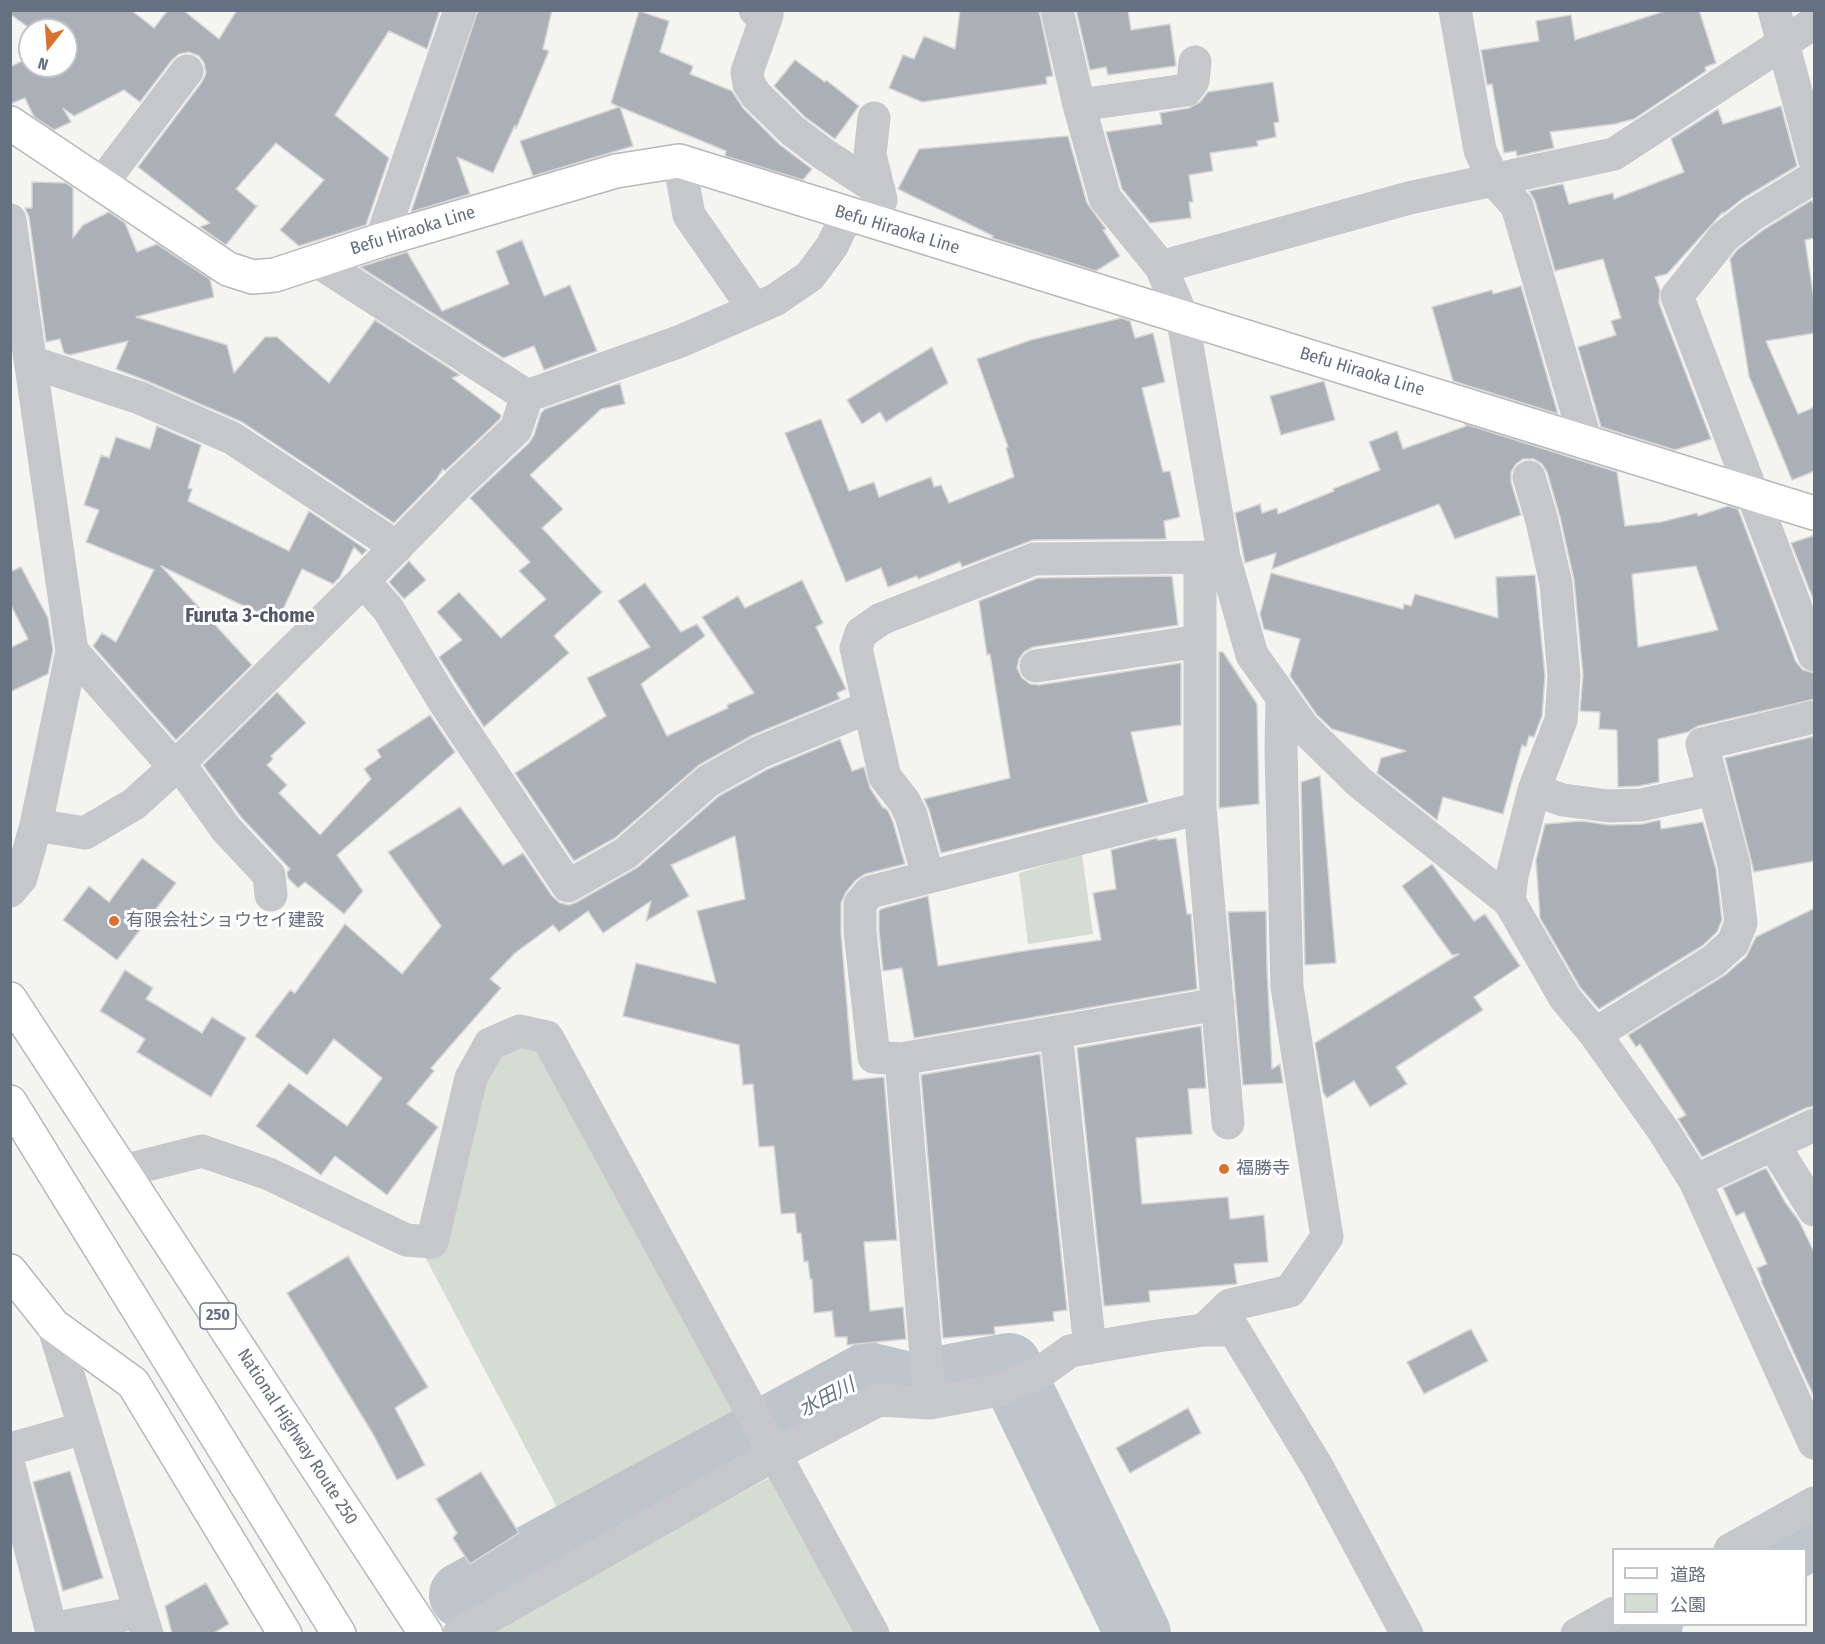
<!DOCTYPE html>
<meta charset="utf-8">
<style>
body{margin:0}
#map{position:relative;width:1825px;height:1644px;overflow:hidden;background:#f4f5f1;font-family:"Fira Sans Condensed","Noto Sans JP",sans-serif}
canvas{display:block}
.frame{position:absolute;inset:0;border:12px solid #657081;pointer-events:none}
.legend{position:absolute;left:1612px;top:1548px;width:195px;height:78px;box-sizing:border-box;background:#fff;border:2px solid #c1c6cd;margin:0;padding:8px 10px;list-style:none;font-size:18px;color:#657081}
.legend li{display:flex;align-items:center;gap:12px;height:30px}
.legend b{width:30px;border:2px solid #c1c6cd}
.north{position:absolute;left:18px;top:18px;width:60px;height:60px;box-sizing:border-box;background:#fff;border:2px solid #c1c6cd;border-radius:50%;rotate:197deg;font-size:16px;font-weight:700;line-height:24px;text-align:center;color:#657081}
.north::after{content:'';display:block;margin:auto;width:21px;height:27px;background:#db712a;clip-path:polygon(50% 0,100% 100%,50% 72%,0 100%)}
</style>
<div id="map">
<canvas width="1825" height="1644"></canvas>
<div class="frame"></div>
<ul class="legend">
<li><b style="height:8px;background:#fff"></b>道路</li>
<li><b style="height:16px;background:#d5dcd2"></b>公園</li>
</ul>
<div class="north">N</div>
</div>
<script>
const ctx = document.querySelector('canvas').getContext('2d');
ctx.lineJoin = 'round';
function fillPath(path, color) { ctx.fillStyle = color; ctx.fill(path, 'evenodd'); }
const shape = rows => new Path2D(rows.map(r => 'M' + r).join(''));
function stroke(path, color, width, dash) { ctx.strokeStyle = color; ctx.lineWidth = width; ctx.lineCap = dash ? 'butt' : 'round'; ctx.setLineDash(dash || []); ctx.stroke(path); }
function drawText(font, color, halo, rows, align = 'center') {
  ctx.font = font + ' "Fira Sans Condensed","Noto Sans JP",sans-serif'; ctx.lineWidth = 6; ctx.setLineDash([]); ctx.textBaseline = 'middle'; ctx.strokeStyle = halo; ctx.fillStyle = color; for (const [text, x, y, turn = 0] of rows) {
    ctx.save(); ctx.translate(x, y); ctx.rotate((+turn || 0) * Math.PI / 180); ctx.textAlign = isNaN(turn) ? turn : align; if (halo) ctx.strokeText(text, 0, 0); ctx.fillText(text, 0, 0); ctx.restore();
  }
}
fillPath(shape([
 [1082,854,1093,934,1028,944,1019,873],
 [532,1041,743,1426,741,1433,568,1528,424,1255,488,1064],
 [776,1474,863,1633,487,1632]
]), '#d5dcd2');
stroke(shape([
 [1787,1550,1814,1534],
 [462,1595,868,1375,909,1385,1009,1366,1138,1634],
 [1633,1634,1650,1624]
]), '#bdc5ca', 66);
const building = shape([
 [10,10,131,10,154,28,168,10,183,10,219,39,237,10,440,10,427,49,389,31,335,115,389,158,366,225,299,246,280,230,324,180,276,143,236,189,256,206,258,205,226,245,200,227,210,223,138,167,202,82,206,73,204,63,199,56,189,52,179,54,172,60,140,102,124,90,74,116,63,108,71,122,54,130,34,117,25,98,10,104,10,67,30,57,30,66,66,66,66,30,32,30,10,14,10,10],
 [478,10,552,10,543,49,549,51,516,129,515,125,493,173,457,157,470,194,411,212,478,10],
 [960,10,1039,10,1053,76,1046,77,1047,84,922,102,889,88,903,55,914,59,924,36,955,49,960,10],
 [1076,10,1128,10,1131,30,1170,24,1176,66,1108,75,1106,67,1090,70,1076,10],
 [1668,10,1699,10,1716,63,1705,67,1706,71,1634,119,1615,124,1550,132,1554,148,1517,156,1516,151,1504,153,1492,84,1487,85,1481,50,1539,41,1536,21,1571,15,1575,40,1668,10],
 [639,11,669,21,660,52,693,66,690,74,732,91,743,108,780,145,812,169,803,180,725,156,726,151,620,107,633,146,533,176,520,141,619,107,611,103,639,11],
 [795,60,825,82,826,80,859,106,835,139,805,117,774,86,795,60],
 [1273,82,1279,122,1274,123,1276,137,1257,141,1258,146,1210,153,1213,171,1189,175,1193,202,1189,202,1191,218,1150,223,1122,189,1106,132,1162,124,1160,113,1189,108,1200,102,1208,92,1273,82],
 [1781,106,1797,166,1742,199,1723,214,1723,212,1667,274,1655,277,1660,290,1659,303,1711,439,1675,450,1601,427,1578,347,1616,335,1611,321,1621,318,1603,259,1555,271,1535,201,1529,191,1563,184,1569,204,1613,193,1614,199,1684,172,1671,139,1718,109,1723,124,1781,106],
 [1068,136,1087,203,1106,229,1103,230,1120,256,1096,271,992,238,993,236,898,189,919,149,1068,136],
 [32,182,66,183,73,188,73,238,83,225,109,212,125,223,137,252,157,244,210,279,214,297,136,317,227,345,234,373,265,337,277,337,329,383,375,320,460,375,452,378,501,415,500,419,445,471,443,469,436,480,394,523,242,422,147,381,116,369,128,341,70,355,64,353,60,339,46,342,29,217,25,208,32,208,32,182],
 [1812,200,1815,208,1815,238,1805,240,1815,306,1815,333,1766,341,1798,414,1815,407,1815,471,1792,480,1749,376,1730,259,1737,250,1763,230,1812,200],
 [522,240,544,296,570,285,597,351,544,370,534,346,503,358,360,267,407,252,442,311,509,284,496,251,522,240],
 [1521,286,1558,414,1453,381,1432,307,1492,290,1493,294,1521,286],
 [1121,318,1130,321,1135,338,1153,333,1165,382,1142,388,1163,472,1170,471,1180,517,1164,521,1166,539,1033,540,962,567,960,562,918,579,917,576,888,587,881,568,846,582,785,433,821,419,849,491,874,482,879,497,931,477,934,487,941,485,949,503,1014,477,1006,448,1008,447,977,359,1031,340,1121,318],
 [932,347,948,383,886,422,880,412,862,424,847,400,932,347],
 [1324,381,1335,420,1281,435,1270,396,1324,381],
 [620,383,625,404,601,409,530,475,563,509,542,528,602,592,554,636,569,653,484,727,439,657,462,640,437,612,459,592,501,638,546,599,519,571,530,562,470,498,529,443,534,435,541,413,545,409,620,383],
 [1465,424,1617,472,1625,526,1661,522,1697,513,1698,516,1728,506,1738,509,1796,662,1803,670,1815,673,1815,699,1698,726,1688,732,1658,739,1659,782,1639,786,1618,787,1617,730,1599,729,1600,712,1580,711,1583,675,1574,580,1560,517,1547,472,1542,464,1534,459,1523,459,1516,464,1511,472,1511,482,1521,515,1455,539,1439,504,1272,569,1276,553,1245,563,1235,513,1260,504,1262,513,1277,508,1278,514,1334,491,1333,489,1380,470,1369,442,1397,431,1403,449,1466,426,1465,424],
 [1696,566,1718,630,1638,647,1632,574,1696,566],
 [157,426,201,445,188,488,192,489,188,501,289,551,309,511,367,550,362,555,354,547,340,577,333,584,302,569,277,622,161,566,252,665,176,740,93,646,102,633,116,642,154,570,86,542,99,510,84,505,101,455,109,458,116,437,150,449,157,426],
 [1815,535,1815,604,1791,543,1815,535],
 [409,561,426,580,404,599,389,582,409,561],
 [21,567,48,618,53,650,48,674,10,692,10,648,28,639,10,603,10,572,21,567],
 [1271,573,1403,609,1404,604,1411,606,1415,594,1498,618,1496,577,1535,575,1545,676,1542,716,1534,737,1529,736,1526,747,1522,745,1503,814,1443,797,1437,820,1377,773,1381,758,1406,751,1332,729,1317,715,1290,676,1300,639,1264,629,1260,614,1271,573],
 [1172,576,1178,625,1033,647,1024,652,1019,659,1017,668,1022,678,1030,684,1039,685,1181,663,1181,725,1131,732,1148,802,941,853,929,810,924,799,1010,778,990,654,987,655,979,601,1038,578,1172,576],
 [802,580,823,623,816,627,846,689,837,693,840,699,753,735,699,765,615,838,574,861,515,773,606,716,587,678,650,647,618,601,645,583,681,632,697,624,705,636,641,684,667,736,728,708,727,705,754,693,702,617,738,596,745,608,802,580],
 [1219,652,1223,652,1257,704,1259,804,1219,808,1219,652],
 [277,692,306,723,271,756,273,759,267,765,287,785,279,793,320,835,371,779,364,769,381,757,377,750,430,715,455,752,337,855,363,891,344,914,305,882,298,888,288,878,287,872,290,869,241,817,203,765,277,692],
 [1815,736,1815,861,1754,872,1725,758,1815,736],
 [840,739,852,771,864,767,870,788,883,808,885,808,888,811,893,822,905,864,865,874,856,880,846,892,841,903,841,932,853,1080,884,1077,897,1240,864,1242,870,1311,903,1307,906,1339,847,1345,847,1337,835,1337,832,1311,814,1313,812,1279,810,1279,808,1261,804,1262,801,1233,797,1233,795,1213,781,1214,774,1146,759,1147,753,1084,743,1085,739,1045,623,1016,636,963,716,983,697,911,745,899,735,836,671,865,689,896,646,921,651,901,603,933,588,911,559,932,553,925,515,953,490,979,501,988,431,1068,434,1071,407,1104,438,1127,387,1195,335,1156,321,1175,256,1126,289,1083,347,1126,382,1078,334,1039,307,1075,255,1036,290,990,295,993,345,924,402,974,441,926,388,852,460,807,503,865,523,853,552,896,560,903,569,905,577,902,638,867,719,796,768,769,840,739],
 [1320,776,1336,963,1305,965,1301,782,1320,776],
 [1660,820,1661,829,1703,822,1716,869,1722,920,1717,932,1702,946,1599,1009,1580,987,1540,918,1536,860,1545,824,1582,821,1609,825,1642,824,1660,820],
 [1157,838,1157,840,1176,838,1187,914,1191,914,1197,989,914,1038,902,968,883,971,879,931,879,911,881,909,928,896,938,966,1017,952,1101,940,1093,893,1116,889,1111,850,1157,838],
 [142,858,176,883,117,960,63,920,89,886,109,902,142,858],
 [1432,864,1474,921,1485,914,1520,966,1474,997,1483,1010,1396,1067,1407,1084,1370,1107,1354,1081,1327,1098,1323,1092,1315,1043,1459,954,1452,955,1402,886,1432,864],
 [1815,908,1815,1106,1806,1108,1702,1157,1678,1119,1686,1115,1640,1044,1636,1047,1628,1035,1725,975,1746,957,1756,937,1815,908],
 [1266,911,1267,968,1272,1069,1280,1064,1283,1083,1243,1085,1228,912,1266,911],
 [125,970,153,988,146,999,202,1033,212,1017,246,1038,211,1097,137,1052,145,1039,100,1011,125,970],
 [1201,1026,1206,1088,1188,1089,1192,1134,1136,1138,1142,1204,1228,1197,1230,1219,1264,1215,1268,1262,1234,1264,1237,1284,1149,1291,1150,1302,1104,1306,1077,1048,1201,1026],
 [1040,1054,1067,1310,1053,1312,1054,1321,994,1327,995,1334,943,1338,921,1075,1040,1054],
 [1766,1168,1785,1202,1799,1221,1815,1254,1815,1399,1761,1281,1762,1280,1757,1268,1767,1264,1744,1212,1736,1216,1723,1188,1766,1168],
 [348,1256,428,1387,395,1408,425,1465,397,1480,373,1434,287,1293,348,1256],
 [1471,1329,1488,1361,1424,1394,1407,1362,1471,1329],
 [1188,1408,1201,1433,1130,1473,1116,1448,1188,1408],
 [70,1471,103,1578,63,1591,33,1482,70,1471],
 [481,1472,519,1533,470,1564,453,1538,457,1533,436,1499,481,1472],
 [206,1583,229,1624,212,1634,172,1634,165,1606,206,1583]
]);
fillPath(building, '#abb0b7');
stroke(building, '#d6d6d4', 1.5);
const major = shape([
 [10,123,228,269,253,277,275,275,381,240,616,171,679,161,1814,513]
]);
const highway = shape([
 [10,999,426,1634],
 [10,1102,339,1634],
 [10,1271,53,1325,133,1383,285,1634]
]);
stroke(major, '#b6b8bc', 36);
stroke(highway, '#b5b7bb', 36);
stroke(shape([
 [755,10,767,15,747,72,749,84,756,95,793,131,825,155,879,190],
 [1057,10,1079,105,1105,198,1161,267,1182,316,1224,557,1252,655,1303,727,1359,782,1509,901,1565,998,1595,1034,1663,1130,1695,1181,1814,1443],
 [1455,10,1480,150,1493,179,1517,206,1586,442],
 [1774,10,1814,158],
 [1079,105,1186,90,1193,81,1195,62],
 [874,118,870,155,881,200],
 [679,161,689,215,754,309],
 [1814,179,1808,181,1752,215,1724,237,1677,296,1814,655],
 [102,183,187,71],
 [10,220,72,651,36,825,21,878,10,891],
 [381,240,460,10],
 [317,261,527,396],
 [1161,267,1409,198,1614,154,1814,23],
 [31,362,140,398,232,438,397,547],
 [1200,558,1200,808,1228,1123],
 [363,581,388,609,443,700,568,886,626,853,708,781,760,752,869,707],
 [72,651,164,755,188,776,226,829,269,875,271,895],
 [1036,666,1200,641],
 [1534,790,1563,800,1609,806,1641,805,1714,789],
 [1200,808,870,892,860,904,860,932,874,1057,901,1059,1218,1004],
 [36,825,85,833,134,804,176,766,363,581,459,483,516,429,527,396,681,341,775,300,810,276,832,246,847,215],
 [928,876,911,815,904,801,885,777,856,648,861,633,881,619,1034,559,1224,557],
 [1509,901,1512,876,1534,790,1561,720,1564,676,1556,584,1542,521,1529,477],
 [1056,1032,1090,1348],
 [1595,1034,1713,961,1733,943,1741,923,1734,865,1702,744,1814,717],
 [901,1059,930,1403],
 [1773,1144,1814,1210],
 [123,1171,202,1151,269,1174,406,1240,432,1242,471,1078,490,1044,520,1031,547,1037,873,1634],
 [1695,1181,1814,1125],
 [53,1325,147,1634],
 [1204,1330,1230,1305,1290,1291,1327,1237,1287,987,1281,751,1282,698],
 [10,1449,84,1428],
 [10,1469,51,1629,140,1612],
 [1730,1550,1814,1503],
 [459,1634,776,1454,879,1400,930,1403,999,1390,1041,1372,1070,1351,1157,1336,1204,1330,1234,1330,1318,1468,1407,1634],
 [1577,1634,1614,1613]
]), '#c5c7cb', 33);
stroke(major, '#fff', 33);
stroke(highway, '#fff', 33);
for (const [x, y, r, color] of [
 [114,921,6,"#db712a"],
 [1224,1169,6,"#db712a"]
]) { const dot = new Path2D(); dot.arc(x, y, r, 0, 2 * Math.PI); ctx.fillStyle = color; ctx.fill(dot); stroke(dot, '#fff', 2); }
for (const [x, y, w] of [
 [218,1316,36]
]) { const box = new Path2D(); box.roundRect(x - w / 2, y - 13, w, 26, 4.5); ctx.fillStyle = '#fff'; ctx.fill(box); stroke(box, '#657081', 1.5); }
drawText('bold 16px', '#657081', null, [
 ["250",218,1316]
]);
drawText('18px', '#657081', '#fff', [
 ["Befu Hiraoka Line",897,230,17],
 ["Befu Hiraoka Line",413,231,-17],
 ["Befu Hiraoka Line",1362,372,17],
 ["National Highway Route 250",297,1437,57]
]);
drawText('18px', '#657081', '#fff', [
 ["有限会社ショウセイ建設",126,921],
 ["福勝寺",1236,1169]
], 'left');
drawText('bold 20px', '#535a66', '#fff', [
 ["Furuta 3-chome",250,616]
]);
drawText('italic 20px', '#657785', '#fff', [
 ["水田川",827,1398,-28]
]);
</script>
